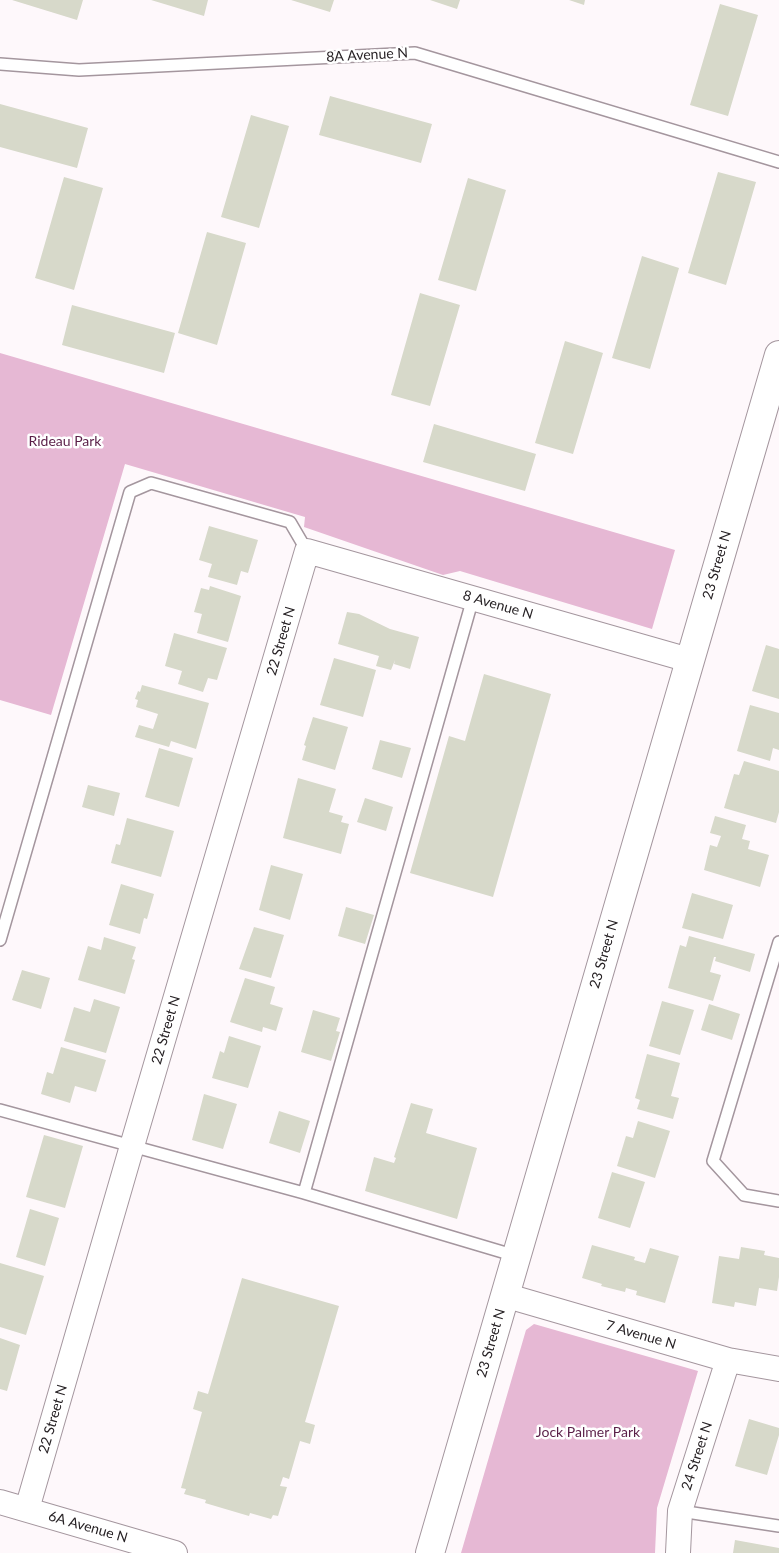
<!DOCTYPE html>
<style>
body{margin:0}
canvas{display:block;background:#fef8fb}
</style>
<canvas width="779" height="1553"></canvas>
<script>
const ctx = document.querySelector('canvas').getContext('2d');
ctx.lineJoin = 'round';
function fillPath(path, color) { ctx.fillStyle = color; ctx.fill(path, 'evenodd'); }
const shape = rows => new Path2D(rows.map(r => 'M' + r).join(''));
function stroke(path, color, width, dash) { ctx.strokeStyle = color; ctx.lineWidth = width; ctx.lineCap = dash ? 'butt' : 'round'; ctx.setLineDash(dash || []); ctx.stroke(path); }
function drawText(font, color, halo, rows, align = 'center') {
  ctx.font = font + ' Lato,sans-serif'; ctx.lineWidth = 5; ctx.setLineDash([]); ctx.textBaseline = 'middle'; ctx.strokeStyle = halo; ctx.fillStyle = color; for (const [text, x, y, turn = 0] of rows) {
    ctx.save(); ctx.translate(x, y); ctx.rotate((+turn || 0) * Math.PI / 180); ctx.textAlign = isNaN(turn) ? turn : align; if (halo) ctx.strokeText(text, 0, 0); ctx.fillText(text, 0, 0); ctx.restore();
  }
}
fillPath(shape([
 [0,353,675,550,652,629,460,571,443,575,304,527,305,517,125,464,51,715,0,700],
 [534,1324,698,1371,657,1508,655,1553,461,1553,526,1330]
]), '#e6b8d4');
fillPath(shape([
 [12,0,83,0,77,20],
 [151,0,208,0,204,16],
 [291,0,334,0,330,12],
 [430,0,460,0,457,9],
 [569,0,585,0,584,5],
 [720,4,758,15,728,116,690,105],
 [330,96,432,124,421,163,319,135],
 [0,104,88,128,77,168,0,147],
 [251,115,289,126,259,228,221,217],
 [718,172,756,182,726,285,688,273],
 [64,177,103,188,74,290,35,278],
 [468,178,506,190,476,291,438,280],
 [207,232,246,243,217,345,178,333],
 [642,256,679,268,650,369,612,358],
 [420,293,460,305,430,406,391,395],
 [72,305,175,333,164,373,62,345],
 [565,341,603,353,573,454,535,443],
 [434,424,536,454,525,491,423,462],
 [209,526,258,540,248,573,241,571,237,585,208,577,212,564,199,560],
 [210,586,241,596,228,642,197,633,202,614,194,612,201,588,209,590],
 [347,612,359,614,390,629,419,637,410,669,394,664,395,660,391,670,376,666,379,656,338,644],
 [174,633,227,648,217,680,208,678,203,692,178,684,182,671,165,666],
 [766,645,779,649,779,699,752,691],
 [334,658,376,670,363,717,320,705],
 [484,674,551,694,493,897,410,873,449,736,465,741],
 [142,685,209,703,196,749,171,741,169,747,135,737,139,725,153,729,158,714,136,707,138,700,135,699,138,691,140,692],
 [750,705,779,713,779,750,773,748,770,761,737,751],
 [313,717,348,727,335,770,302,760,306,746,304,745],
 [380,740,411,748,402,778,372,769],
 [159,748,193,758,179,807,145,797],
 [744,761,779,771,779,812,776,823,724,808,734,774,739,775],
 [298,778,336,789,329,812,343,816,341,822,349,824,341,854,283,838],
 [88,785,120,793,114,816,82,807],
 [365,798,393,807,386,831,357,822],
 [715,816,746,825,742,839,750,841,748,849,769,855,760,887,704,870,710,845,717,847,721,836,710,833],
 [127,818,174,831,161,877,111,863,116,844,120,845],
 [271,865,303,874,290,920,259,910],
 [121,884,154,894,147,919,144,918,140,934,109,925],
 [692,893,733,905,723,939,682,928],
 [346,907,374,915,365,944,338,936],
 [254,927,284,935,271,978,239,969],
 [689,936,755,954,750,972,715,961,716,957,714,957,710,972,721,975,713,1001,668,988,680,945,686,947],
 [104,937,136,947,132,959,135,960,125,994,78,980,88,946,101,950],
 [22,970,50,978,41,1009,12,1000],
 [245,978,275,987,270,1004,283,1008,276,1031,263,1027,262,1032,230,1022],
 [94,999,120,1007,106,1053,64,1041,74,1007,90,1012],
 [662,1001,694,1010,680,1055,649,1046],
 [709,1004,740,1014,732,1040,701,1030],
 [313,1010,340,1018,336,1031,340,1032,331,1061,301,1052],
 [229,1036,261,1046,248,1088,212,1078,220,1051,224,1053],
 [61,1047,106,1060,96,1092,75,1086,70,1103,41,1094,47,1072,53,1074],
 [647,1054,680,1063,671,1096,679,1098,673,1119,637,1109,640,1100,635,1098],
 [204,1094,237,1104,223,1149,192,1140],
 [411,1103,433,1109,426,1133,477,1148,457,1219,365,1191,374,1157,394,1163,396,1158,394,1157],
 [279,1111,310,1121,300,1153,269,1143],
 [638,1121,670,1131,655,1178,617,1166,626,1136,633,1138],
 [44,1135,83,1146,65,1208,26,1197],
 [612,1172,645,1182,630,1228,598,1218],
 [30,1209,59,1218,45,1266,16,1257],
 [592,1245,635,1257,634,1260,645,1263,650,1248,679,1256,665,1303,636,1295,637,1291,626,1288,625,1292,601,1286,602,1284,582,1278],
 [741,1247,765,1251,764,1255,779,1258,779,1277,777,1291,759,1288,756,1306,735,1302,734,1307,712,1303,719,1256,739,1259],
 [0,1263,44,1276,26,1335,0,1327],
 [242,1278,339,1306,305,1422,315,1425,310,1444,300,1441,289,1479,283,1477,280,1486,287,1487,278,1516,273,1515,271,1519,250,1513,249,1516,205,1503,206,1500,184,1494,186,1489,181,1488,202,1412,193,1409,198,1391,208,1394],
 [0,1338,20,1345,7,1391,0,1389],
 [749,1419,779,1428,779,1435,767,1475,735,1466],
 [735,1540,779,1548,779,1553,733,1553]
]), '#d7d9ca');
const lane = shape([
 [0,64,79,70,415,53,779,162],
 [0,940,130,492,151,483,290,522,307,551],
 [779,942,713,1161,744,1195,779,1201],
 [0,1110,304,1193,516,1256],
 [304,1193,473,598],
 [680,1511,779,1526]
]);
const street = shape([
 [504,1295,728,1360,779,1369],
 [0,1502,175,1553],
 [27,1509,132,1146,307,551,689,660],
 [678,1553,680,1511,728,1360]
]);
const secondary = shape([
 [430,1553,779,355]
]);
stroke(lane, '#a4969e', 14);
stroke(street, '#a4969e', 26);
stroke(secondary, '#a4969e', 30);
stroke(lane, '#fff', 11);
stroke(street, '#fff', 24);
stroke(secondary, '#fff', 28);
drawText('14px', '#272225', '#fff', [
 ["8A Avenue N",367,55,-3],
 ["23 Street N",717,565,-74],
 ["8 Avenue N",498,605,16],
 ["22 Street N",281,641,-74],
 ["23 Street N",604,954,-74],
 ["22 Street N",166,1030,-74],
 ["7 Avenue N",641,1335,16],
 ["23 Street N",491,1343,-74],
 ["22 Street N",53,1419,-74],
 ["24 Street N",697,1456,-72],
 ["6A Avenue N",88,1527,16]
]);
drawText('14px', '#5a1f48', '#fff', [
 ["Rideau Park",65,441],
 ["Jock Palmer Park",588,1432]
]);
</script>
